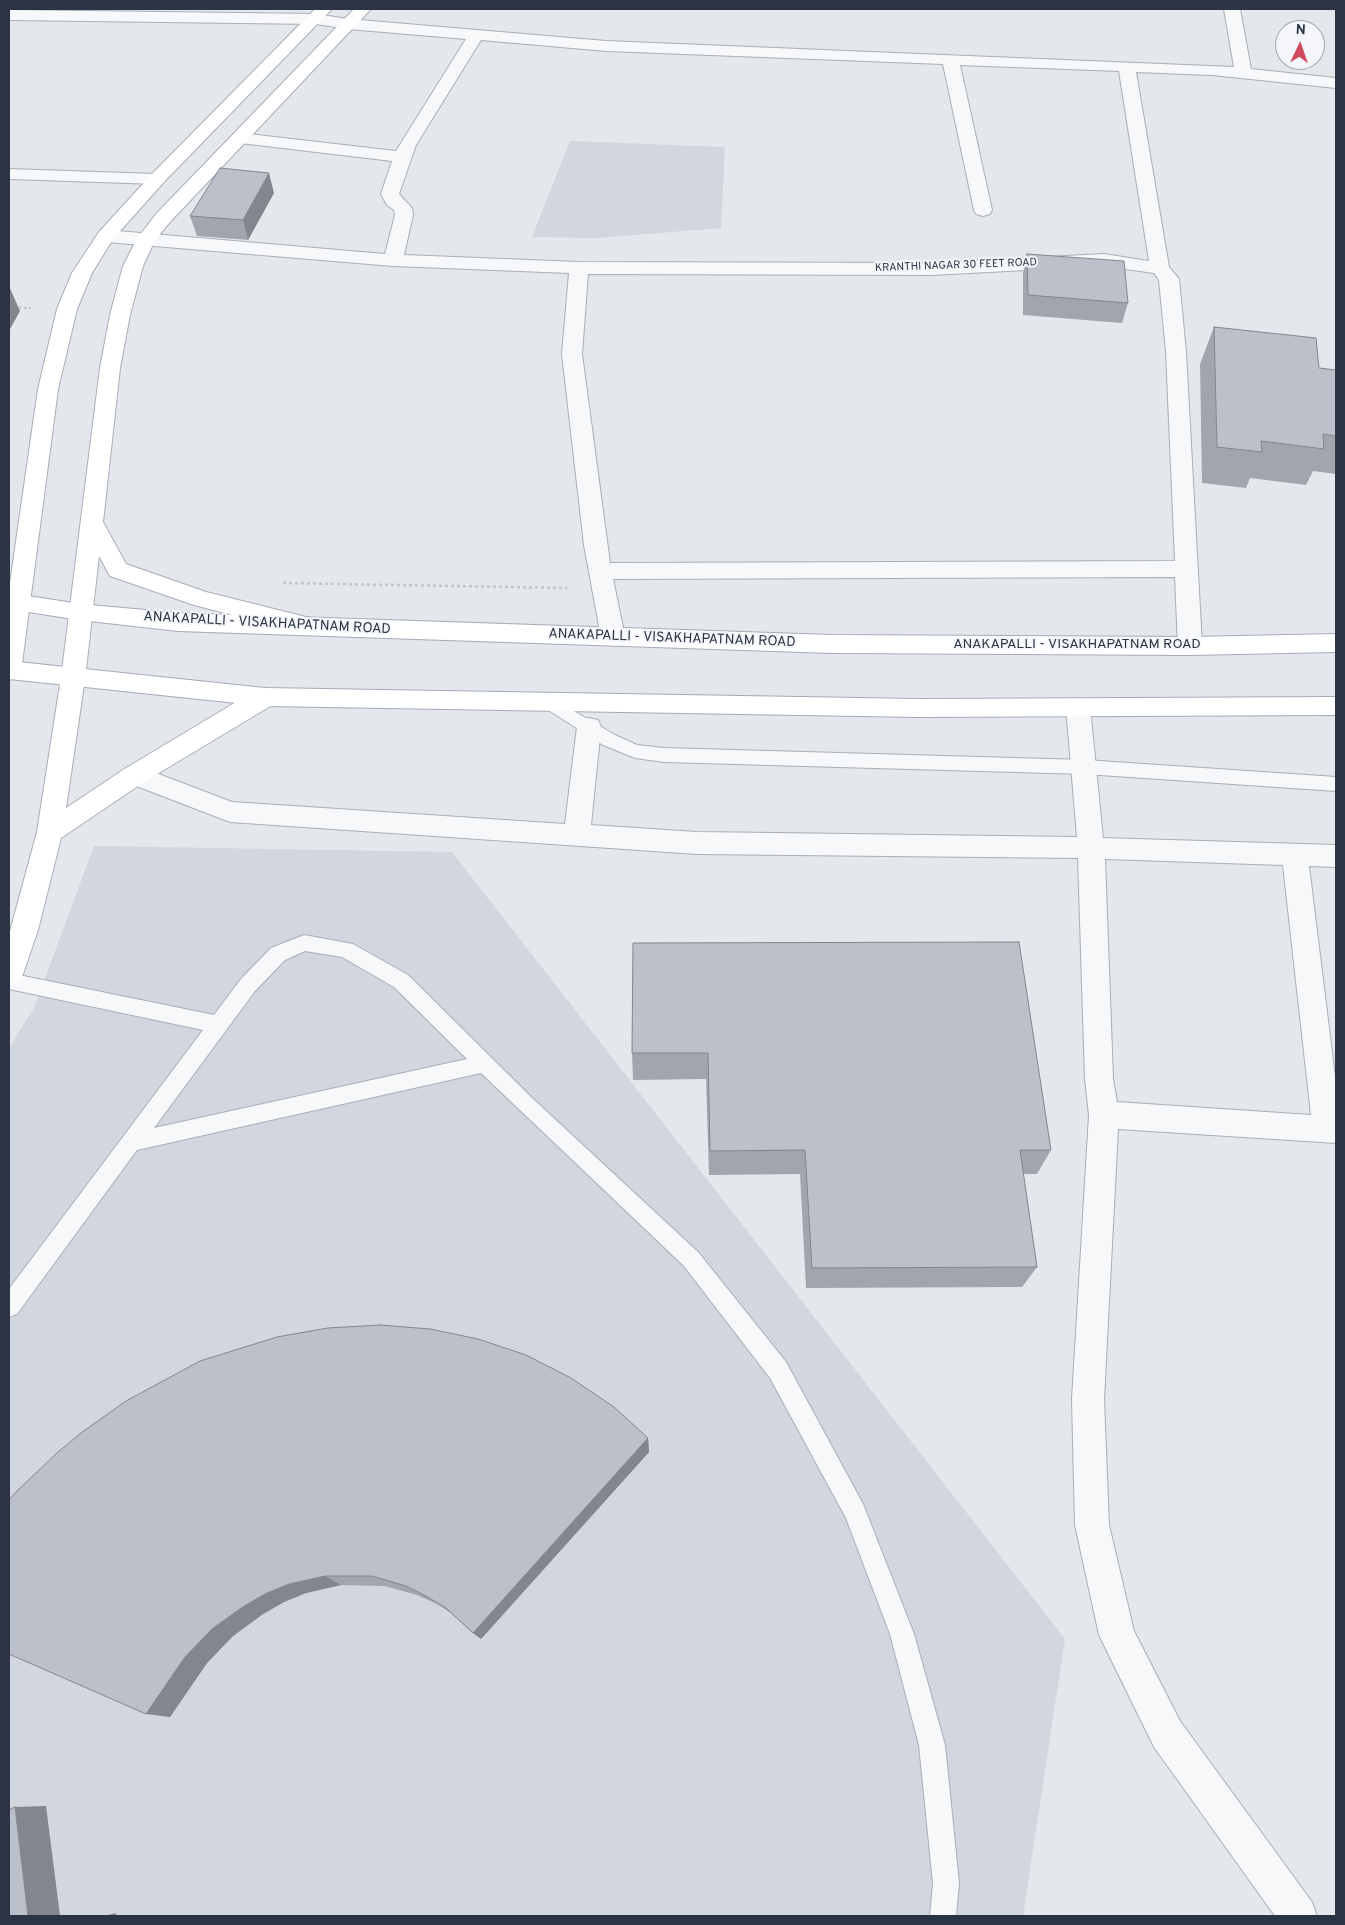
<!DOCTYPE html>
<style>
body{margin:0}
#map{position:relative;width:1345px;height:1925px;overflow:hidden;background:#e4e7ec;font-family:Overpass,sans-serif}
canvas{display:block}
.frame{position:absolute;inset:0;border:10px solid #2b3445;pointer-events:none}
.north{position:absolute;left:1275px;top:20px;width:50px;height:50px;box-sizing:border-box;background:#f4f6f9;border:1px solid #a4a8b1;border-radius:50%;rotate:3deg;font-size:14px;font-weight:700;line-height:20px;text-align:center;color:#2b3445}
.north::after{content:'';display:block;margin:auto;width:18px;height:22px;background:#d1495b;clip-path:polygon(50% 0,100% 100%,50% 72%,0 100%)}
</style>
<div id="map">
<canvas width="1345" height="1925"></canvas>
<div class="frame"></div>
<div class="north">N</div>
</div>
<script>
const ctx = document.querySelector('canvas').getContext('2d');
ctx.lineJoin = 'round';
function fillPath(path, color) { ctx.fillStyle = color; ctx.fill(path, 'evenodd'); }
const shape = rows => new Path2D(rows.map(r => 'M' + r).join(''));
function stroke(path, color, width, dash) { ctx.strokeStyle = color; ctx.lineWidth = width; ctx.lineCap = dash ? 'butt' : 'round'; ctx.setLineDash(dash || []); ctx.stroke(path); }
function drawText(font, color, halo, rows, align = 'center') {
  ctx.font = font + ' Overpass,sans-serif'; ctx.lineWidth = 4; ctx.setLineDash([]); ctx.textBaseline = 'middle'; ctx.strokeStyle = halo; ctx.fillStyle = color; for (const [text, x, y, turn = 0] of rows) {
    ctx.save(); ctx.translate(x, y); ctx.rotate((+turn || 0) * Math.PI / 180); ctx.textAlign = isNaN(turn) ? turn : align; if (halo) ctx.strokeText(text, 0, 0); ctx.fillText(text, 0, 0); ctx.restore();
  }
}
fillPath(shape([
 [570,141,725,147,721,228,598,238,532,237],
 [94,846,452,852,1065,1639,1023,1916,9,1916,9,1048,34,1008]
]), '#d2d6de');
const lane = shape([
 [548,696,615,735,637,745,664,748,1085,760,1336,777,1336,791,1085,774,664,762,635,758,603,745,542,706,540,702,542,698,548,696],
 [304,935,353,944,408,975,531,1097,698,1252,786,1362,863,1504,914,1634,945,1745,959,1883,956,1916,930,1916,933,1883,919,1745,890,1634,846,1518,770,1378,684,1266,481,1073,137,1150,17,1314,9,1317,9,1289,203,1030,9,989,9,973,214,1015,241,979,271,948,304,935],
 [305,951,342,957,394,987,467,1059,154,1128,255,991,285,960,305,951]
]);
const street = shape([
 [1224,9,1240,9,1251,69,1336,78,1336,88,1212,75,1136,72,1169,267,1179,279,1186,352,1202,646,1198,652,1190,655,1182,652,1178,646,1175,577,613,579,625,637,621,643,613,646,605,643,601,637,584,545,562,354,569,273,393,266,106,242,99,240,97,236,99,232,106,230,385,254,395,215,394,210,387,205,381,194,392,161,240,143,234,142,231,138,234,134,240,133,396,151,466,39,348,29,316,24,9,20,9,10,316,14,348,19,606,41,1234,67,1224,9],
 [481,40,606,51,943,64,974,210,976,214,983,216,990,214,992,210,960,65,1119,71,1149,261,1104,254,931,263,579,262,404,255,413,215,412,208,399,194,416,145,481,40],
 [1104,266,1154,273,1159,280,1166,352,1175,561,610,563,582,354,588,274,931,275,1104,266],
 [9,169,157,174,163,175,166,179,163,183,157,184,9,179,9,169],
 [1078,698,1087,700,1090,707,1103,838,1336,845,1336,867,1309,866,1336,1085,1336,1143,1118,1129,1104,1399,1109,1525,1134,1631,1180,1721,1312,1902,1317,1916,1275,1916,1154,1747,1099,1635,1075,1525,1072,1399,1089,1115,1085,1079,1078,858,697,854,230,822,126,782,122,775,126,768,135,765,232,802,565,824,577,727,580,720,589,718,598,720,601,727,591,825,697,832,1077,837,1066,707,1069,700,1078,698],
 [1105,859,1283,865,1311,1115,1117,1102,1113,1079,1105,859]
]);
const secondary = shape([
 [315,9,332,9,163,183,113,239,92,273,77,309,58,389,21,671,17,677,9,680,9,590,38,389,57,309,72,273,99,232,151,175,315,9],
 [354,9,371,9,170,222,155,240,143,266,130,315,120,368,103,522,126,564,206,592,314,619,318,625,314,631,306,634,194,605,110,576,99,556,85,678,66,808,126,768,256,690,265,688,274,690,277,697,274,704,144,782,61,838,38,930,23,974,19,982,9,986,9,935,37,832,61,678,100,368,110,315,123,266,137,239,156,214,354,9]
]);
const primary = shape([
 [9,593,80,604,178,613,832,635,1190,637,1336,634,1336,652,1190,655,832,653,178,631,80,620,9,609,9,593],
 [9,661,265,688,919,699,1336,697,1336,715,919,717,265,706,9,679,9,661]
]);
stroke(lane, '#a9aeb7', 2);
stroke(street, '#a9aeb7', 2);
stroke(secondary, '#a9aeb7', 2);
stroke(primary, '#a3abb8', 2);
stroke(shape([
 [9,307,31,308]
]), '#c2c5cb', 2, [2.5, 2.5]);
stroke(shape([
 [283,583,567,588]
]), '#c2c5cb', 2.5, [3, 3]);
fillPath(lane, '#f7f8fa');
fillPath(street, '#f7f8fa');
fillPath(secondary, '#fff');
fillPath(primary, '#fff');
fillPath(shape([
 [274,193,248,240,197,236,190,216],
 [1027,254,1128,303,1122,323,1023,315,1023,274],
 [1214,327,1319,368,1336,370,1336,474,1313,471,1306,485,1250,478,1246,488,1202,483,1200,364],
 [633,943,1051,1150,1037,1174,1023,1174,1037,1267,1022,1287,806,1288,800,1174,709,1175,706,1079,633,1080,632,1053],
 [648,1438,649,1452,481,1639,473,1633,451,1613,437,1604,417,1595,385,1586,341,1585,306,1593,284,1602,263,1614,233,1636,207,1663,170,1717,9,1654]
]), '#a1a5ae');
fillPath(shape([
 [269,173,274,193,248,240,243,220],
 [9,286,20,311,9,331],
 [648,1438,649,1452,481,1639,473,1633],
 [325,1576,341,1585,306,1593,284,1602,263,1614,233,1636,207,1663,170,1717,146,1714,185,1657,212,1629,244,1606,267,1593,289,1584],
 [46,1806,60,1916,28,1916,15,1807],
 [116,1913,116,1916,103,1916]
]), '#83868d');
const building = shape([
 [220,168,269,173,243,220,190,216,220,168],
 [1027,254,1124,261,1128,303,1028,295,1027,254],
 [1214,327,1316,338,1319,368,1336,370,1336,436,1323,434,1324,449,1261,441,1262,452,1217,447,1214,327],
 [1019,942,1051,1150,1020,1150,1037,1267,812,1268,805,1150,710,1151,708,1053,632,1053,633,943,1019,942],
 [380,1325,430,1329,478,1339,526,1355,571,1378,614,1407,648,1438,473,1633,446,1608,426,1596,406,1586,372,1576,325,1576,289,1584,267,1593,244,1606,212,1629,185,1657,146,1714,9,1654,9,1500,16,1492,58,1452,81,1433,126,1401,200,1361,277,1337,328,1328,380,1325],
 [15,1807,28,1916,9,1916,9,1810,15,1807]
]);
fillPath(building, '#bbc0ca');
stroke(building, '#83868d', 1);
drawText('11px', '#2b3445', '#f4f6f9', [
 ["KRANTHI NAGAR 30 FEET ROAD",956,266,-2]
]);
drawText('14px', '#2b3445', '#f4f6f9', [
 ["ANAKAPALLI - VISAKHAPATNAM ROAD",267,624,3],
 ["ANAKAPALLI - VISAKHAPATNAM ROAD",672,639,2],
 ["ANAKAPALLI - VISAKHAPATNAM ROAD",1077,645]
]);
</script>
